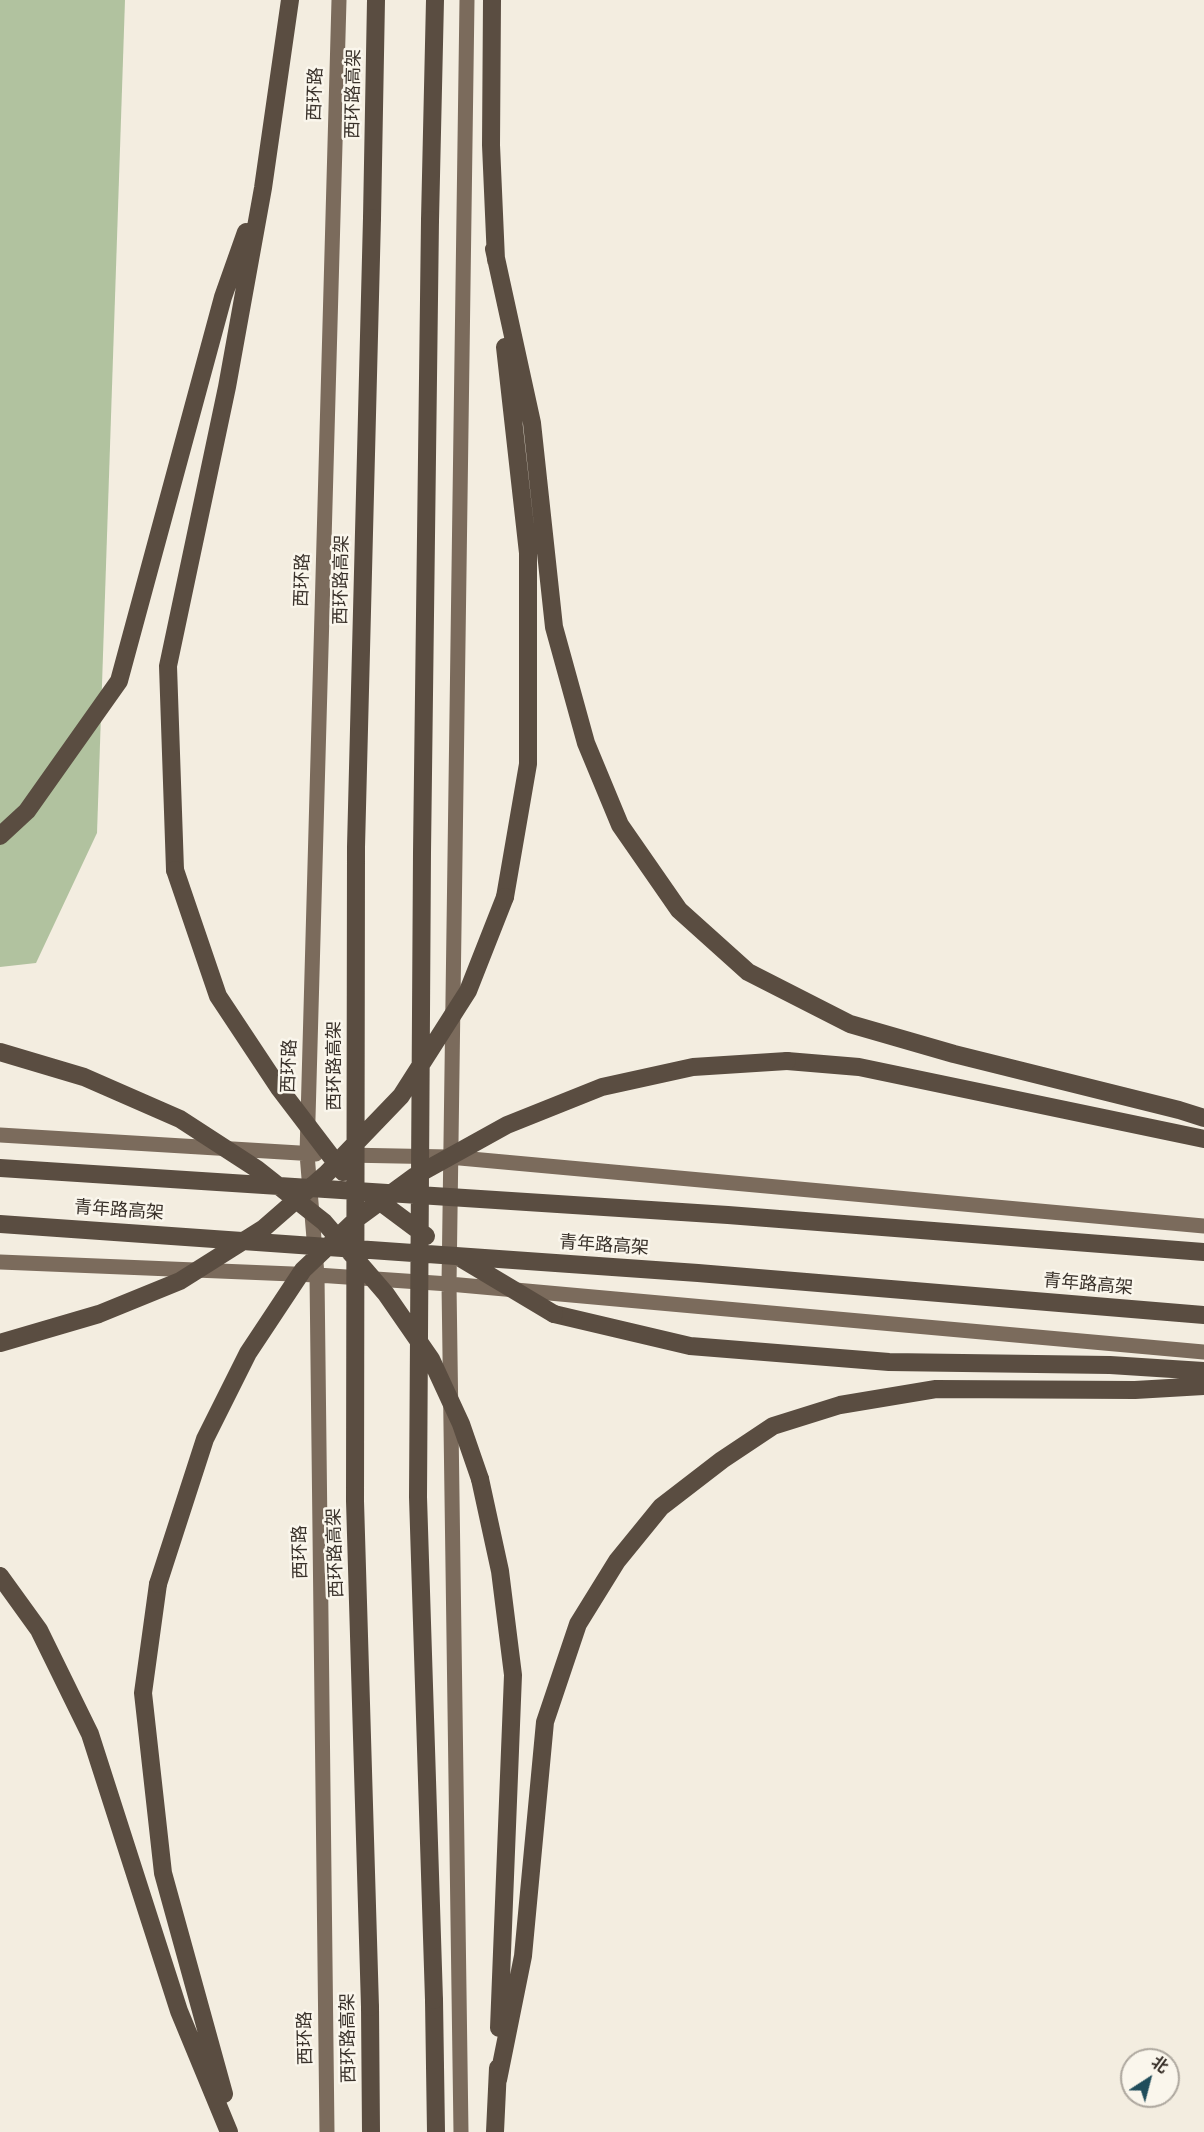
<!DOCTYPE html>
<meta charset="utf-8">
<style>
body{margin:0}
#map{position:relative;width:1204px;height:2132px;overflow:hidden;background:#f3ede0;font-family:"DejaVu Sans","Noto Sans SC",sans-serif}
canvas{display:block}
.north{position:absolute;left:1120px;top:2048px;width:60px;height:60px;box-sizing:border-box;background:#faf6ec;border:2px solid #ada79e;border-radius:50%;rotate:36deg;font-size:16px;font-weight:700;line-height:24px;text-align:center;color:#39312a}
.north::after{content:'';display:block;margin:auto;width:21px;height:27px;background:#204d5b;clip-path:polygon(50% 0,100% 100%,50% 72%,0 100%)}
</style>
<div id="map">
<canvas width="1204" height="2132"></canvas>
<div class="north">北</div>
</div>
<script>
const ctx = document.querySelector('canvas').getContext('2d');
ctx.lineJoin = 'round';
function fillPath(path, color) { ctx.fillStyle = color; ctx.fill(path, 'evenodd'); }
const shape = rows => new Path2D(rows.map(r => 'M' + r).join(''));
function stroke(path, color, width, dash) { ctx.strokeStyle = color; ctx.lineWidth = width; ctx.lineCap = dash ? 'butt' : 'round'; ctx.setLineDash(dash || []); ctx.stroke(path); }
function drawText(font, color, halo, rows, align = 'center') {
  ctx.font = font + ' "DejaVu Sans","Noto Sans SC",sans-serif'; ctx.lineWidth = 5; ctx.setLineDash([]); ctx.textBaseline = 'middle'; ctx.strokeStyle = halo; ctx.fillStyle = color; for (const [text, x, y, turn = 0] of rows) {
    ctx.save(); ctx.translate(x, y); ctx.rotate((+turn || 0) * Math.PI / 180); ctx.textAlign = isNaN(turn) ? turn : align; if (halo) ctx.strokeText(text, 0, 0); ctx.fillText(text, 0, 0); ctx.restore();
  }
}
fillPath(shape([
 [0,0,125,0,97,833,36,963,0,967]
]), '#b1c29f');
stroke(shape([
 [0,1135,316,1154],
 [346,1155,449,1157,1204,1226],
 [0,1262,317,1275,449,1284,1204,1352],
 [327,2132,317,1275,307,1154,339,0],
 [461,2132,449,1284,467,0]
]), '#7b6b5c', 15);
stroke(shape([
 [492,0,491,145,496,260],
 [372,218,376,0],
 [430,220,435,0],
 [494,249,532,423,554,627,586,743,620,825,679,910,748,972,850,1024,954,1054,1179,1110,1204,1118],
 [0,836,27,811,119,681,223,297,246,232],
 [175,870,168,666,227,387,263,188,290,0],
 [505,897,528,764,528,553,505,347],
 [787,1061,859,1067,1204,1139],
 [554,1314,690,1346,889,1362,1110,1365,1204,1371],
 [480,1479,500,1571,513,1675,499,2028],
 [0,1576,39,1630,90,1734,179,2011,229,2132],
 [158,1584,143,1693,163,1873,224,2094],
 [434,2000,436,2132],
 [370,2007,371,2132],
 [498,2080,523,1956,545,1722,578,1624,617,1561,661,1507,722,1460,773,1426,840,1405,936,1389,1135,1390,1204,1386],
 [495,2132,498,2068]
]), '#5a4d41', 18);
stroke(shape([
 [430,220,422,852,418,1497,434,2000],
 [175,870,218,996,279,1088,343,1172],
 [0,1052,84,1077,180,1119,257,1169,324,1222,386,1294,431,1359,461,1424,480,1479],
 [0,1168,728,1215,1204,1252],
 [371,1195,426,1236],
 [0,1224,698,1273,1204,1315],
 [462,1259,554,1314],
 [0,1343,99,1314,180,1281,264,1228,327,1173,401,1096,468,991,505,897],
 [158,1584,205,1439,248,1353,303,1270,359,1217,415,1176,507,1125,602,1087,693,1067,787,1061],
 [370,2007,355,1501,356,847,372,218]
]), '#5a4d41', 18);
drawText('18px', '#39312a', '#faf6ec', [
 ["西环路",316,94,-88],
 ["西环路高架",354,94,-89],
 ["西环路",303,580,-88],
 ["西环路高架",342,580,-89],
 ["西环路",290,1066,-88],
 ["西环路高架",335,1066,-90],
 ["青年路高架",119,1211,4],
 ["青年路高架",604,1246,4],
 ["青年路高架",1088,1285,5],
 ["西环路",301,1552,-91],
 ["西环路高架",336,1553,-92],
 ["西环路",306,2038,-91],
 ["西环路高架",349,2038,-91]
]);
</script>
